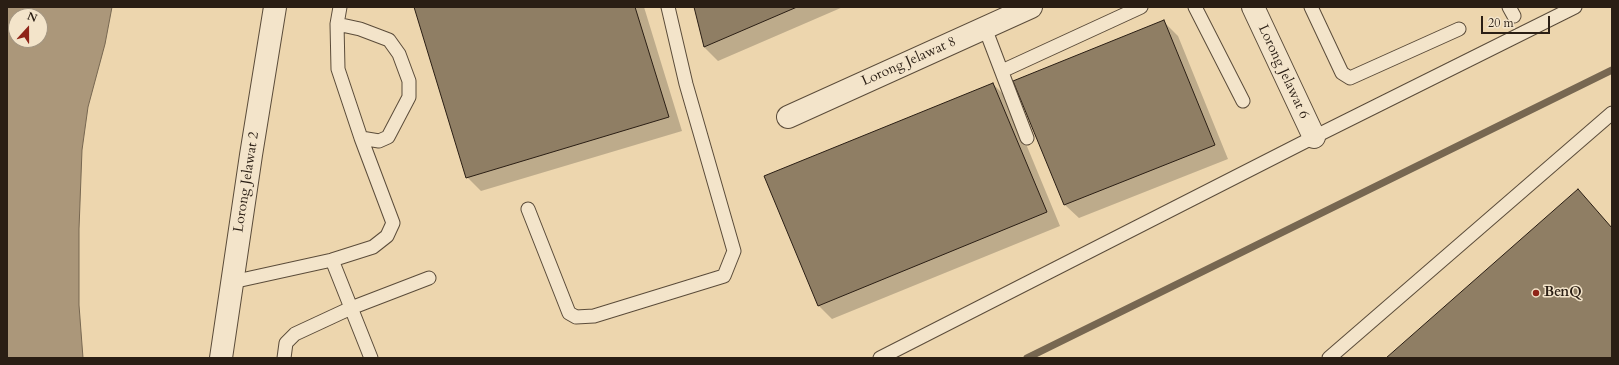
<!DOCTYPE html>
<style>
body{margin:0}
#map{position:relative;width:1619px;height:365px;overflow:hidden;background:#edd6ae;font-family:Cardo,serif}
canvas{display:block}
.frame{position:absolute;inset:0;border:8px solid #2a1e14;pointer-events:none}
.north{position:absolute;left:8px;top:8px;width:40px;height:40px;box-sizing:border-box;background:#f3e4ca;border:1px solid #a39581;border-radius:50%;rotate:21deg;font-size:11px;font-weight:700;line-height:16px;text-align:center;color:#2a1e14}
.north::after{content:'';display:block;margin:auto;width:14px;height:18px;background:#8f2418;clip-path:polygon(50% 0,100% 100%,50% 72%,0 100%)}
.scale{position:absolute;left:1481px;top:16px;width:69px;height:18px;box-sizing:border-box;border:2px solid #2a1e14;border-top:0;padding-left:5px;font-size:12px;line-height:14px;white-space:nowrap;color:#2a1e14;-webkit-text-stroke:3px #f3e4ca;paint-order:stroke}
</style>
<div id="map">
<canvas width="1619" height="365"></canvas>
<div class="frame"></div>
<div class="north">N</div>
<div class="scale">20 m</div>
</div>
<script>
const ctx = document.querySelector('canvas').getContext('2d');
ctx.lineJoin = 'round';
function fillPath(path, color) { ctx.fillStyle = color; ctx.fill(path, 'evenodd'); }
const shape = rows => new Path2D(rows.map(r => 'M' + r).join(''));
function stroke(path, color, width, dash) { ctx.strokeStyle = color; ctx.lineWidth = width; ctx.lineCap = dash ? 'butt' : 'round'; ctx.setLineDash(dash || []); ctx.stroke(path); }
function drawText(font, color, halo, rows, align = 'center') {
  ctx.font = font + ' Cardo,serif'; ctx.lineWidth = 3; ctx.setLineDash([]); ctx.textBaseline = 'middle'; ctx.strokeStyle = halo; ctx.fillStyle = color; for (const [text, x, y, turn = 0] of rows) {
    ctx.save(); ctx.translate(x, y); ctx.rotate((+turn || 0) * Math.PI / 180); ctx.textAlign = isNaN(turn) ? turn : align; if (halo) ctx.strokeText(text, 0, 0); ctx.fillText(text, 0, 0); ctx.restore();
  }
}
const water = shape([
 [7,7,112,7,105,44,88,107,82,150,79,229,79,305,83,358,7,358,7,7],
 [16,16,40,16,40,40,16,40,16,16]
]);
fillPath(water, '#ab977a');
stroke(water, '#776751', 1);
fillPath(shape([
 [415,7,644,7,682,131,481,191,467,177],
 [695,7,843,7,718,61,704,47],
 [1164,22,1178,36,1228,159,1079,218,1065,205],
 [993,84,1007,98,1060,226,832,319,818,305]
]), '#0003');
stroke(shape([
 [1027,358,1612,70]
]), '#776751', 7);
const building = shape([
 [414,7,635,7,669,117,466,178,414,7],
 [694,7,797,7,704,47,694,7],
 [1164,20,1215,145,1064,205,1013,81,1164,20],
 [993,83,1047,212,818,306,764,176,993,83],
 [1578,189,1612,228,1612,358,1386,358,1578,189]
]);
fillPath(building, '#8f7e64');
stroke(building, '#2a1e14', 1);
const service = shape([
 [1195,7,1243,101],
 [1311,7,1342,73,1350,78,1459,29],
 [1509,7,1514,16],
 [337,24,360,29,389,40,399,54,409,81,409,97,388,137,379,141,361,138,338,69,337,24,340,7],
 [985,28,1027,138],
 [1002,71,1141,7],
 [528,209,569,313,576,317,594,316,724,276,734,251,686,84,668,7],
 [332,260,371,358],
 [232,282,332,260,373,247,387,236,393,223,361,138],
 [284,358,286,343,295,334,351,308,429,278],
 [880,358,1314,137,1575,7],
 [1329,358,1612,113]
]);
const minor = shape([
 [1253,7,1314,137],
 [788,117,1031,7],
 [221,358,251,155,275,7]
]);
stroke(service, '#5b4c3a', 15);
stroke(minor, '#5b4c3a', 24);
stroke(service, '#f3e4ca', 13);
stroke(minor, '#f3e4ca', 22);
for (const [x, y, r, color] of [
 [1536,293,4,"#8f2418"]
]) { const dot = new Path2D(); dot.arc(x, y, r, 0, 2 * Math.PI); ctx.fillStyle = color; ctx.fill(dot); stroke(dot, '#f3e4ca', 1.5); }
drawText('14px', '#2a1e14', '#f3e4ca', [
 ["Lorong Jelawat 8",909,62,-24],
 ["Lorong Jelawat 6",1283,72,65],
 ["Lorong Jelawat 2",247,182,-81]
]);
drawText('bold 14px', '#2a1e14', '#f3e4ca', [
 ["BenQ",1544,293]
], 'left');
</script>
